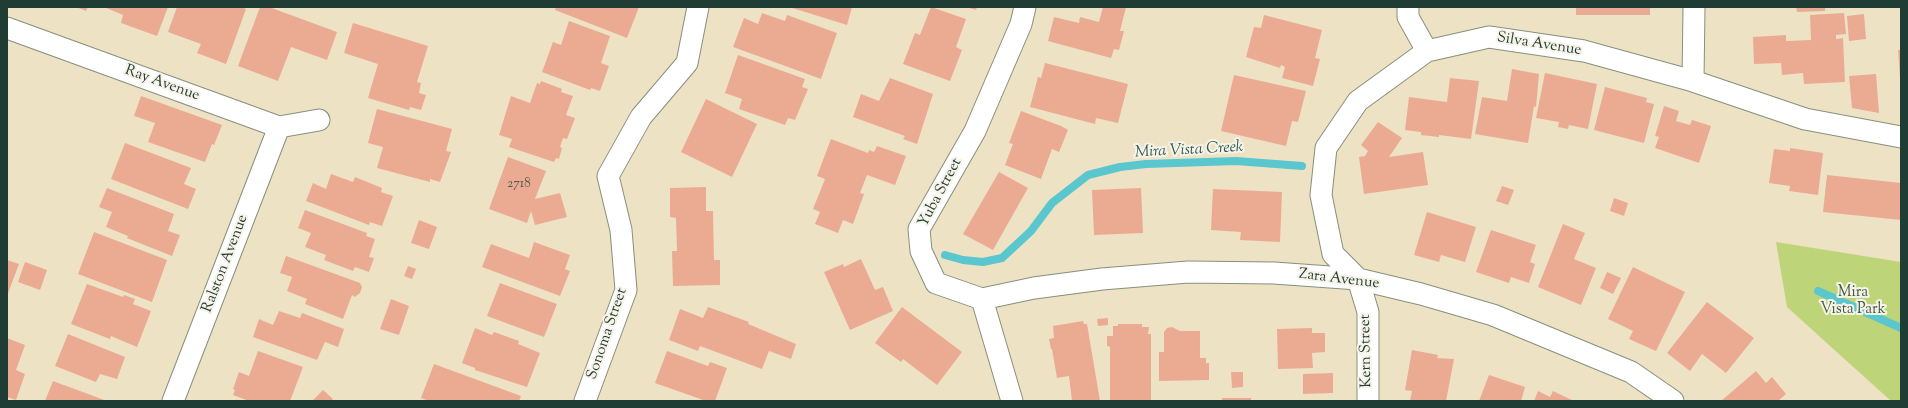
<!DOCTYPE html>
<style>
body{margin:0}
#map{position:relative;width:1908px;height:408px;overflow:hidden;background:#eee2c4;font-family:"Sorts Mill Goudy",serif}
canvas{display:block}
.frame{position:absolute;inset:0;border:8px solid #1f3d34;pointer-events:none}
</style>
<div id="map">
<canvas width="1908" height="408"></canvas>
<div class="frame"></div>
</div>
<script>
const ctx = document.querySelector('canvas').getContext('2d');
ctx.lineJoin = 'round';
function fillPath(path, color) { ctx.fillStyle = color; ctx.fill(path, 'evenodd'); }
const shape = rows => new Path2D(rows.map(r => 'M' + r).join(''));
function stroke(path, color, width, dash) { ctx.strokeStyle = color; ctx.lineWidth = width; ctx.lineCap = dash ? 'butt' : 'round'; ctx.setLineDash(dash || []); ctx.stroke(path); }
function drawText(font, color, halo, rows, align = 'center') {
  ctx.font = font + ' "Sorts Mill Goudy",serif'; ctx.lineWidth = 4; ctx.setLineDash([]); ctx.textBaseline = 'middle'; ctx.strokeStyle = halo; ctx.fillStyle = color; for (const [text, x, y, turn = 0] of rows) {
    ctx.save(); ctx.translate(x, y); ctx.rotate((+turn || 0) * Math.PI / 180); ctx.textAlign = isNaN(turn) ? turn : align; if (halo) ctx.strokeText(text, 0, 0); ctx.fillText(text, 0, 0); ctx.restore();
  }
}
fillPath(shape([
 [1776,242,1901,262,1901,401,1891,401,1787,307]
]), '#bed478');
stroke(shape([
 [945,255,963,260,983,262,1002,258,1031,231,1052,203,1088,175,1120,167,1146,164,1236,161,1302,166],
 [1818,291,1901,328]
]), '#5ac7ce', 8);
fillPath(shape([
 [76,7,88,7,86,11],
 [104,7,168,7,157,36,121,23,123,15],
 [177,7,241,7,246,9,226,64,197,53,201,44,168,32],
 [260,7,269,7,337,32,327,60,291,47,278,81,238,66],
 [556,7,639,7,627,38,555,10],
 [789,7,852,7,847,25],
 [931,7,966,19,956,47,962,50,950,81,903,64,915,33,920,35],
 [966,7,977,7,976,10],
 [1103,7,1126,7,1120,31,1124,31,1119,50,1114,49,1111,58,1048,41,1054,17,1079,23,1080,17,1099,22],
 [1576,7,1650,7,1650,15,1576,15],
 [1796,7,1825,7,1825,11,1797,12],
 [762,13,785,21,787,15,837,33,821,79,733,47,744,18,758,24],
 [1844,13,1846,34,1836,35,1836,39,1843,38,1845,82,1804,84,1803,73,1782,75,1781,63,1754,64,1753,37,1786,35,1786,41,1811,40,1810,15],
 [1864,14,1866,39,1849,41,1847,16],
 [1264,15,1322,30,1315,58,1320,59,1313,86,1282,78,1285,67,1281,65,1280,68,1246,57,1254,27,1261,28],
 [569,21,610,36,601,63,609,66,600,91,591,88,590,90,542,72,553,42,561,45],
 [353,23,428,46,417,82,421,83,419,93,426,95,421,110,410,107,409,110,368,98,378,64,344,53],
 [1898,50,1901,50,1901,78,1900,78],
 [738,55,805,79,802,87,808,89,795,120,788,118,785,125,739,109,742,99,725,93],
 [1045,63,1128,84,1118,123,1096,118,1095,124,1030,107,1038,77,1041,78],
 [1512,69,1539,74,1536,107,1534,106,1528,143,1475,134,1482,97,1507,101],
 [1545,73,1597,84,1588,129,1569,125,1568,129,1558,127,1559,122,1536,118],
 [1876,74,1879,113,1852,108,1849,76],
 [1234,75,1306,91,1298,122,1292,121,1286,146,1221,131],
 [890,78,933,94,917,144,903,139,905,136,853,117,861,94,879,101],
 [1450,78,1479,81,1471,139,1439,135,1439,137,1421,135,1421,132,1405,130,1409,97,1447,102],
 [541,81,562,89,561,92,573,96,566,115,575,118,567,139,563,138,560,147,562,148,559,159,556,158,554,162,509,147,512,139,499,135,511,96,530,103,537,83,540,84],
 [1605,87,1647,98,1646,102,1654,104,1644,143,1594,130],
 [141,96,222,125,214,145,212,144,205,162,148,142,155,123,134,116],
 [706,99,757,124,732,177,681,152],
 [1664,106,1679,111,1676,121,1690,125,1692,120,1711,126,1699,163,1655,148,1659,137,1655,136],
 [377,109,452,129,446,151,451,152,440,182,430,179,430,182,377,168,383,147,368,143],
 [1021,111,1061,126,1068,130,1059,152,1052,149,1041,179,1005,165,1013,144,1009,143],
 [1378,122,1402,138,1389,157,1423,152,1428,185,1364,194,1359,157,1365,156,1368,151,1361,145],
 [831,139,868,153,869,150,874,152,877,146,906,156,895,185,867,175,860,193,864,194,853,224,843,220,838,233,815,224,820,212,813,209,825,179,817,176],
 [125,143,191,168,184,184,196,189,188,209,111,179],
 [1790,148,1823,153,1818,195,1789,191,1790,186,1769,183,1774,149,1790,151],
 [508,157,546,171,535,199,560,193,567,217,535,225,531,211,527,223,489,209],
 [999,172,1028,188,993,250,963,234],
 [331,174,353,182,355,177,382,188,381,192,393,196,382,226,370,222,369,225,306,201,313,183,326,189],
 [1827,175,1901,183,1901,220,1823,212],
 [1502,186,1514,190,1508,205,1496,201],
 [706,187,706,211,713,211,714,260,720,260,720,285,673,286,672,251,677,251,676,218,670,217,670,188],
 [107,188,174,214,168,231,180,235,172,256,127,238,128,236,106,227,112,212,99,207],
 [1141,188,1143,233,1094,235,1092,190],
 [1213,189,1282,192,1280,242,1240,240,1241,232,1211,230],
 [1614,198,1628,203,1624,216,1610,211],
 [305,210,367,233,366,236,375,239,369,257,374,258,369,272,355,267,353,271,324,260,326,255,305,247,311,233,298,228],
 [1427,212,1476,227,1465,262,1441,255,1439,262,1414,255],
 [419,220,437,227,429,249,411,243],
 [1563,224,1585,233,1574,259,1596,268,1581,305,1538,287],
 [1491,230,1536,245,1530,262,1535,264,1529,283,1511,277,1509,283,1476,272],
 [94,232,167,260,152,302,78,274],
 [534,242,570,255,565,269,570,271,560,296,482,267,491,244,529,258],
 [286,256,360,283,362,287,360,293,355,297,352,295,343,319,305,304,307,299,287,291,292,277,280,273],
 [861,259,875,290,883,287,893,311,850,330,824,272,843,264,844,267],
 [7,260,19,264,7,296],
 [25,262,47,270,40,290,18,282],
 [408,266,416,269,412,279,404,276],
 [1633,267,1685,292,1656,351,1629,339,1633,331,1608,319],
 [1607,272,1621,278,1613,294,1600,288],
 [500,283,557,304,544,337,487,316],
 [87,284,123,297,124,295,135,299,133,304,151,311,137,347,111,336,110,339,71,324],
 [391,299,409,306,399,335,380,329],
 [1707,302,1754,338,1726,373,1702,354,1690,371,1667,353],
 [708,307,749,322,748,324,796,344,791,359,769,351,762,369,700,346,698,351,669,340,680,309,703,318],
 [902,307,962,352,937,385,903,359,901,362,875,343],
 [279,311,300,318,302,313,344,329,338,347,325,342,317,360,253,337,259,319,273,325],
 [1108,318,1108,325,1098,326,1097,319],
 [1083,321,1084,324,1087,324,1100,401,1072,401,1069,376,1057,378,1052,349,1051,349,1049,339,1054,338,1053,326],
 [1118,324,1142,324,1142,327,1149,327,1148,334,1151,334,1151,401,1110,401,1110,347,1107,346,1107,336,1113,336,1113,326,1118,326],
 [1172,327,1180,331,1200,331,1200,358,1206,358,1206,363,1209,363,1209,380,1159,381,1159,352,1164,352,1164,332,1167,328],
 [475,328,492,335,494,332,519,341,518,344,540,353,527,387,475,370,475,368,462,363],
 [1312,328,1312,333,1325,333,1325,352,1312,353,1313,368,1278,369,1277,329],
 [68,334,125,357,117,379,100,374,96,382,55,366],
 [7,338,25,345,16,370,25,374,16,400,7,397],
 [1412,350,1438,355,1437,358,1454,359,1446,401,1410,401,1412,391,1405,390],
 [258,351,303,367,290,401,249,401,233,395,235,390,233,389,239,372,249,376],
 [667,351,708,366,710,362,727,368,715,401,706,401,655,383],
 [434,364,521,396,519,401,429,401,421,398],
 [1756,371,1766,383,1772,377,1786,394,1778,401,1721,401],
 [1231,372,1243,372,1243,387,1232,388],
 [1333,373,1333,393,1303,394,1303,374],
 [1489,375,1525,387,1521,401,1479,401],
 [53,381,107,401,45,401],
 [323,390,333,399,331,401,312,401],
 [1538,391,1550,397,1553,391,1574,401,1534,401],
 [1222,398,1251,398,1251,401,1222,401]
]), '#ebab93');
const minor = shape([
 [1408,7,1408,17,1427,51],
 [7,28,279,127,319,120],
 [1693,81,1694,7],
 [982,299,1034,288,1102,279,1188,272,1274,273,1358,279,1421,294,1493,315,1631,372,1673,401],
 [173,401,279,127],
 [585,401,626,290,621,230,608,176,641,117,687,63,698,7],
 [1012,401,982,299,936,283,921,251,919,229,975,131,1021,24,1025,7],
 [1368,401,1368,312,1358,279,1333,254,1321,195,1326,148,1358,101,1427,51,1489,37,1584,51,1693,81,1805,119,1901,137]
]);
stroke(minor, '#86907c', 23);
stroke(minor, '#fff', 21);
drawText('13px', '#52584c', null, [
 ["2718",519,185]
]);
drawText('15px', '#1f3d34', '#f7f3e8', [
 ["Silva Avenue",1539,45,9],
 ["Ray Avenue",162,84,20],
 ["Yuba Street",941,193,-62],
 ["Ralston Avenue",226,264,-69],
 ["Zara Avenue",1339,280,7],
 ["Sonoma Street",608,334,-71],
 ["Kern Street",1367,351,-91]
]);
drawText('15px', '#3f5b42', '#f7f3e8', [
 ["Mira",1853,293],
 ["Vista Park",1853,310]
]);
drawText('italic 16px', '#2b5953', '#f7f3e8', [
 ["Mira Vista Creek",1189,151,-3]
]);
</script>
